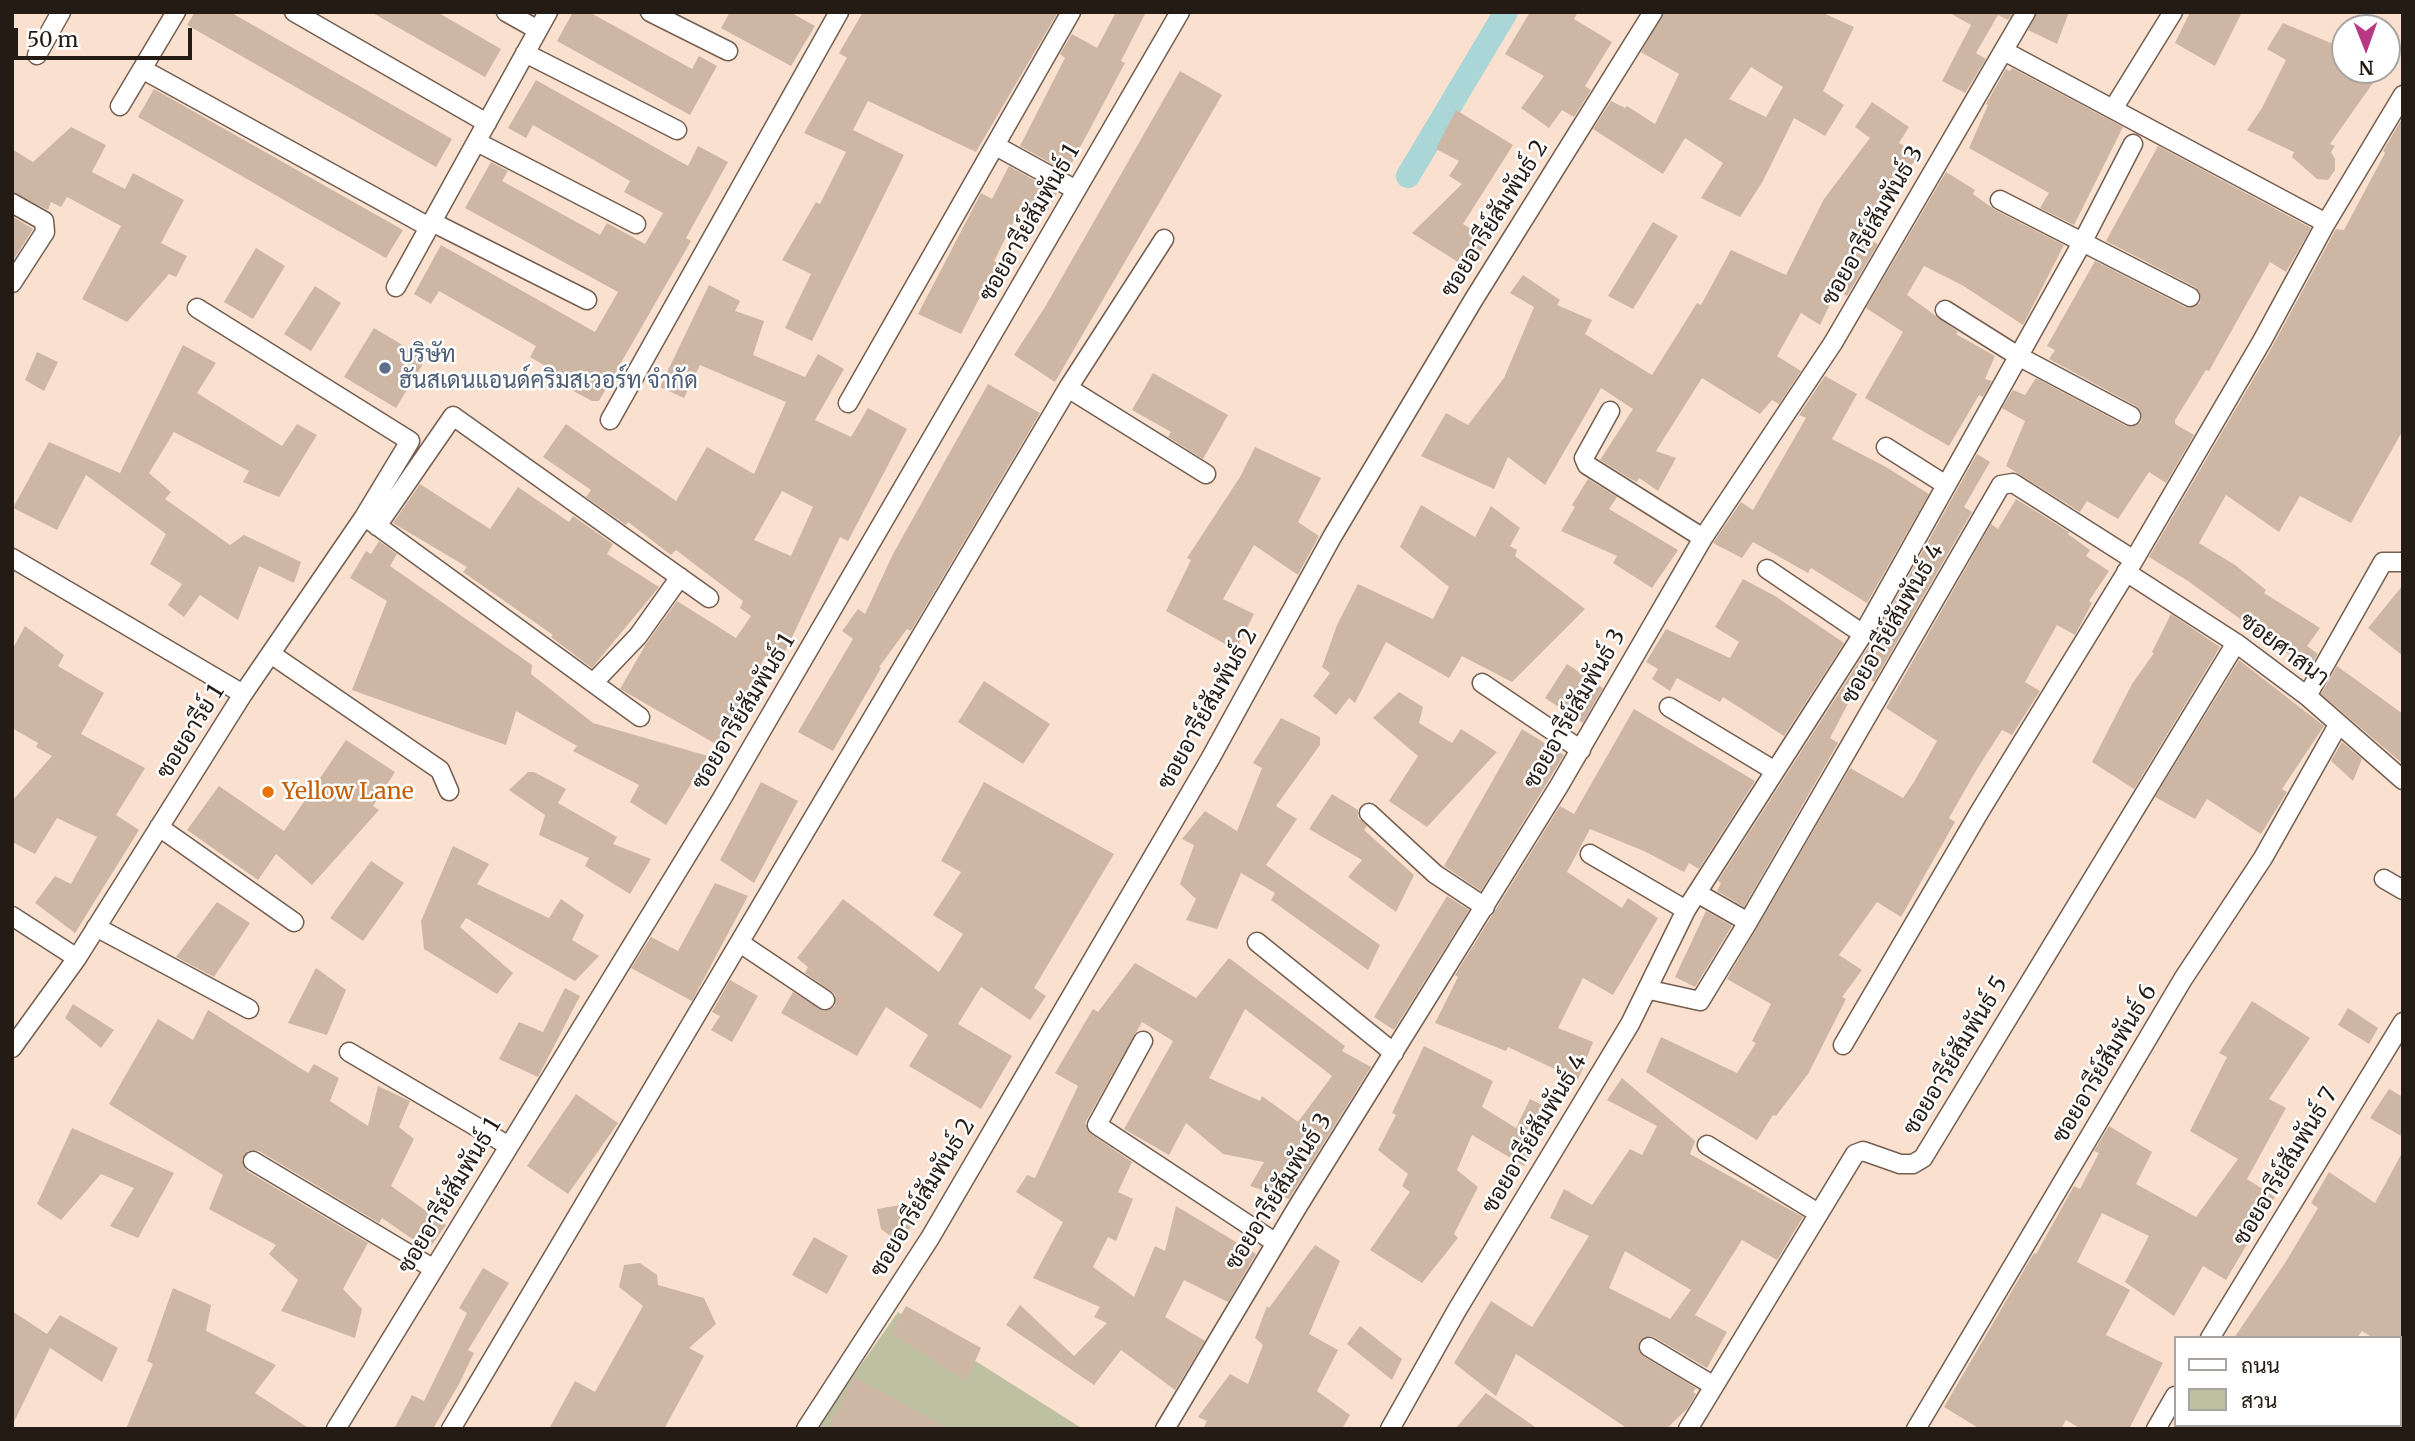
<!DOCTYPE html>
<meta charset="utf-8">
<style>
body{margin:0}
#map{position:relative;width:2415px;height:1441px;overflow:hidden;background:#fae0cf;font-family:Merriweather,Sarabun,serif}
canvas{display:block}
.frame{position:absolute;inset:0;border:14px solid #241b15;pointer-events:none}
.legend{position:absolute;left:2174px;top:1336px;width:228px;height:91px;box-sizing:border-box;background:#fff;border:2px solid #a7a4a1;margin:0;padding:9px 12px;list-style:none;font-size:21px;color:#241b15}
.legend li{display:flex;align-items:center;gap:14px;height:35px}
.legend b{width:35px;border:2px solid #a7a4a1}
.north{position:absolute;left:2331px;top:14px;width:70px;height:70px;box-sizing:border-box;background:#fff;border:2px solid #a7a4a1;border-radius:50%;rotate:179deg;font-size:19px;font-weight:700;line-height:28px;text-align:center;color:#241b15}
.north::after{content:'';display:block;margin:auto;width:24px;height:32px;background:#b83884;clip-path:polygon(50% 0,100% 100%,50% 72%,0 100%)}
.scale{position:absolute;left:14px;top:28px;width:178px;height:32px;box-sizing:border-box;border:4px solid #241b15;border-top:0;padding-left:9px;font-size:21px;line-height:24px;white-space:nowrap;color:#241b15;-webkit-text-stroke:5px #fff;paint-order:stroke}
</style>
<div id="map">
<canvas width="2415" height="1441"></canvas>
<div class="frame"></div>
<ul class="legend">
<li><b style="height:9px;background:#fff"></b>ถนน</li>
<li><b style="height:19px;background:#bec1a1"></b>สวน</li>
</ul>
<div class="north">N</div>
<div class="scale">50 m</div>
</div>
<script>
const ctx = document.querySelector('canvas').getContext('2d');
ctx.lineJoin = 'round';
function fillPath(path, color) { ctx.fillStyle = color; ctx.fill(path, 'evenodd'); }
const shape = rows => new Path2D(rows.map(r => 'M' + r).join(''));
function stroke(path, color, width, dash) { ctx.strokeStyle = color; ctx.lineWidth = width; ctx.lineCap = dash ? 'butt' : 'round'; ctx.setLineDash(dash || []); ctx.stroke(path); }
function drawText(font, color, halo, rows, align = 'center') {
  ctx.font = font + ' Merriweather,Sarabun,serif'; ctx.lineWidth = 5; ctx.setLineDash([]); ctx.textBaseline = 'middle'; ctx.strokeStyle = halo; ctx.fillStyle = color; for (const [text, x, y, turn = 0] of rows) {
    ctx.save(); ctx.translate(x, y); ctx.rotate((+turn || 0) * Math.PI / 180); ctx.textAlign = isNaN(turn) ? turn : align; if (halo) ctx.strokeText(text, 0, 0); ctx.fillText(text, 0, 0); ctx.restore();
  }
}
fillPath(shape([
 [898,1312,1083,1429,816,1429]
]), '#bec1a1');
stroke(shape([
 [1408,176,1506,12]
]), '#abd6d7', 24);
fillPath(shape([
 [195,12,230,12,452,139,436,167,187,25],
 [371,12,437,12,501,49,485,77],
 [573,12,589,12,692,69,699,56,717,66,690,115,557,41],
 [730,12,790,12,815,26,791,66,721,28],
 [863,12,1058,12,976,152,868,101,853,130,904,155,812,341,785,328,811,274,782,260,816,202,820,204,846,152,804,133,847,58,839,53],
 [1116,12,1146,12,1121,61,1125,63,1067,172,1020,146,1065,58,1060,54,1072,34,1097,48],
 [1530,12,1578,12,1574,19,1612,42,1585,86,1591,90,1574,117,1562,110,1549,128,1521,108,1544,76,1505,54],
 [1664,12,1821,12,1854,27,1823,91,1844,105,1825,136,1794,118,1763,181,1740,217,1701,198,1723,163,1685,138,1663,174,1593,129,1611,101,1625,108,1627,106,1655,124,1679,74,1641,52],
 [1751,67,1783,87,1766,117,1729,99],
 [1948,12,2013,12,2008,20,1998,15,1976,53,1986,59,1965,93,1942,81,1971,25],
 [2037,12,2069,12,2057,44,2028,30],
 [2190,12,2242,12,2215,66,2175,43],
 [2283,23,2345,49,2345,70,2382,70,2330,144,2335,146,2331,152,2335,159,2335,170,2328,180,2317,179,2292,157,2294,152,2247,130,2262,108,2286,60,2267,49],
 [2012,68,2123,127,2074,225,2040,208,2049,193,1969,148,1988,105,1986,104,2006,69,2010,71],
 [1180,71,1222,95,1055,382,1014,355,1045,307],
 [536,80,688,166,698,146,728,162,686,238,691,241,599,401,592,401,564,386,568,379,530,357,536,346,439,291,431,304,414,294,441,245,595,332,618,292,465,208,491,162,508,171,502,181,600,235,607,223,645,244,663,213,624,192,630,181,533,125,526,138,508,128],
 [154,89,403,230,386,258,138,117],
 [1872,102,1909,127,1899,143,1919,155,1860,235,1878,244,1847,296,1837,290,1820,325,1801,313,1777,356,1801,371,1779,404,1772,400,1760,414,1702,378,1656,451,1676,458,1658,491,1639,478,1637,482,1629,478,1600,460,1633,409,1601,388,1545,485,1508,457,1494,489,1421,456,1446,413,1468,425,1504,378,1534,307,1510,293,1523,275,1560,300,1557,305,1592,320,1585,334,1652,375,1697,303,1701,305,1731,250,1786,275,1824,199,1870,138,1855,127],
 [1456,110,1513,145,1463,224,1488,240,1469,269,1412,233,1462,184,1449,176,1459,161,1436,149],
 [2403,117,2403,430,2351,523,2300,496,2279,532,2226,495,2199,543,2235,565,2266,590,2264,593,2320,628,2307,646,2318,654,2309,669,2188,581,2149,557,2272,347,2336,229,2344,230,2385,153,2383,151],
 [71,127,106,145,92,172,125,189,133,173,184,200,161,243,187,256,176,277,169,274,127,322,82,299,121,226,67,197,61,207,51,202,48,210,12,192,12,149,33,162],
 [2158,146,2311,228,2286,272,2270,262,2209,371,2206,370,2175,420,2175,424,2194,435,2166,483,2149,472,2118,519,2087,501,2080,512,2006,466,2025,421,2002,408,2013,390,2025,395,2036,378,2126,426,2132,427,2141,422,2142,415,2136,406,2049,359,2055,350,2047,346,2095,261,2185,307,2191,308,2200,303,2201,296,2195,287,2106,241],
 [1009,166,1057,193,1047,212,1024,201,994,261,1001,265,983,299,980,297,961,334,918,314,981,193,992,199],
 [1946,172,1975,190,1973,194,1995,210,2064,245,2023,325,1962,285,1924,266,1907,295,1958,332,1956,334,1995,356,1985,379,1992,381,1983,397,1979,395,1949,446,1865,398,1903,332,1866,308],
 [12,216,33,229,12,262],
 [1653,222,1678,236,1633,309,1608,296],
 [256,248,285,266,253,319,224,302],
 [709,285,740,301,735,311,764,321,753,355,805,377,818,354,844,369,815,420,851,437,868,408,907,429,848,541,840,537,780,662,765,656,721,747,620,689,646,644,677,601,736,638,751,616,740,608,743,601,676,550,671,555,628,522,626,525,586,497,591,490,543,457,566,424,676,501,707,447,754,474,786,402,700,365,684,398,660,387],
 [782,491,813,507,791,556,754,540],
 [315,286,341,303,311,351,284,334],
 [374,328,426,359,396,408,344,377],
 [183,345,216,363,197,393,282,446,297,424,317,435,279,497,243,482,249,471,174,432,149,473,171,492,165,499,230,545,244,535,301,562,294,583,259,566,238,620,200,595,184,617,168,605,182,584,150,564,166,534,86,475,57,530,13,508,49,442,120,473],
 [37,352,58,362,44,391,25,380],
 [1153,373,1228,415,1203,459,1168,437,1171,432,1132,410],
 [1825,376,1857,394,1832,439,1886,467,1929,494,1867,603,1811,568,1808,573,1753,542,1742,558,1713,543,1741,502,1753,510,1806,418,1799,415],
 [988,384,1040,413,911,631,907,629,879,667,881,668,833,751,798,732,853,639,842,631,858,609,865,614,893,554],
 [1255,447,1321,478,1298,522,1319,536,1298,575,1254,545,1223,599,1254,614,1236,650,1166,611,1191,560,1187,558,1240,477],
 [1977,454,1990,462,1964,507,1972,512,1874,682,1863,675,1830,738,1838,743,1744,907,1717,891,1721,883,1718,881,1873,640],
 [1588,479,1617,497,1609,509,1678,550,1652,588,1613,563,1617,556,1561,531,1575,507,1572,505],
 [420,484,490,529,518,487,569,522,573,516,613,544,607,554,659,587,592,668,551,637,553,635,463,572,467,567,393,523],
 [2016,499,2069,532,2068,534,2090,550,2086,556,2109,571,2089,601,2092,603,2075,635,2057,625,2025,682,2040,691,2012,735,2002,730,1977,769,1949,818,1955,822,1901,917,1877,902,1839,955,1862,970,1842,997,1846,999,1808,1074,1776,1116,1773,1115,1757,1140,1646,1072,1661,1037,1737,1073,1756,1043,1752,1041,1771,1004,1727,979,1850,768,1903,798,1914,782,1937,741,1886,708,1991,524,1998,529],
 [1421,505,1475,537,1491,506,1520,528,1510,546,1517,550,1515,556,1585,609,1512,682,1462,656,1449,678,1386,642,1355,703,1349,698,1336,715,1313,696,1330,673,1322,667,1337,625,1358,584,1433,619,1449,587,1400,547],
 [379,541,397,554,390,566,532,665,531,674,593,723,708,756,666,825,630,802,639,785,573,751,577,746,516,711,506,745,352,690,387,601,350,578,366,551,371,554],
 [1743,579,1775,596,1844,643,1784,736,1723,697,1720,702,1677,678,1670,691,1652,679,1658,669,1646,662,1666,629,1730,658,1739,642,1715,627],
 [2403,585,2403,656,2368,628],
 [2171,614,2220,647,2134,789,2092,762,2132,684,2154,653,2152,652],
 [25,626,64,655,58,666,104,693,81,734,145,768,116,815,139,830,75,933,35,903,55,876,71,884,97,837,57,818,35,854,12,842,12,801,52,756,36,747,38,743,12,728,12,650],
 [2239,660,2324,726,2282,789,2287,792,2261,834,2207,799,2195,819,2155,797],
 [1567,664,1603,688,1583,723,1545,698],
 [2337,666,2403,714,2403,764,2321,694],
 [984,681,1050,724,1023,764,958,722],
 [1399,692,1423,707,1419,723,1452,743,1461,729,1497,752,1427,827,1389,801,1418,756,1373,718],
 [1634,709,1755,781,1699,869,1689,863,1684,872,1644,851,1590,829,1567,872,1622,908,1628,898,1658,918,1613,995,1583,978,1558,1028,1593,1042,1578,1080,1508,1047,1506,1051,1435,1023,1458,977,1455,975,1560,806,1574,814],
 [1281,718,1320,737,1320,745,1276,806,1297,819,1266,865,1380,945,1368,970,1271,900,1275,893,1241,873,1217,929,1186,920,1196,899,1180,884,1194,845,1182,839,1205,811,1237,831,1262,768,1253,763],
 [1522,729,1564,755,1481,891,1444,866],
 [346,740,395,772,373,806,379,810,312,885,276,854,258,880,187,830,219,786,284,831],
 [2342,742,2362,759,2353,781,2331,761],
 [528,772,534,772,566,789,558,803,617,837,613,844,651,859,630,894,585,866,589,858,539,835,545,815,509,790],
 [761,782,798,801,754,883,720,860],
 [984,782,1114,854,1034,988,1046,996,1030,1020,981,987,958,1024,1012,1056,981,1109,909,1066,928,1035,886,1007,857,1056,781,1013,793,992,824,1011,835,1006,835,994,805,973,808,967,797,958,843,899,939,972,963,934,933,915,961,872,941,861],
 [1332,794,1358,810,1358,817,1367,826,1364,830,1414,875,1396,912,1348,877,1362,860,1309,829],
 [453,846,489,864,477,884,549,918,561,899,584,915,572,940,599,956,575,981,466,918,460,927,513,973,497,994,424,949,421,921],
 [371,861,404,883,363,941,330,918],
 [715,883,748,896,692,1001,631,968,651,937,678,951],
 [1447,896,1469,910,1394,1030,1374,1017],
 [217,902,250,923,214,977,176,957],
 [1706,911,1732,926,1695,987,1675,977],
 [1229,958,1345,1046,1342,1051,1371,1067,1289,1199,1250,1186,1264,1162,1223,1154,1186,1123,1169,1155,1124,1129,1173,1041,1142,1022,1085,1123,1091,1134,1132,1162,1118,1192,1133,1199,1116,1241,1108,1237,1093,1267,1134,1297,1155,1246,1165,1251,1176,1206,1256,1254,1228,1302,1184,1280,1165,1317,1205,1341,1175,1390,1121,1350,1094,1385,1006,1325,1020,1305,1074,1356,1107,1323,1094,1317,1100,1307,1033,1278,1063,1222,1016,1192,1027,1175,1035,1178,1078,1086,1055,1073,1093,1009,1098,1012,1135,963,1196,998],
 [1245,1009,1332,1076,1298,1122,1262,1096,1260,1101,1209,1078],
 [316,968,346,990,327,1035,288,1023],
 [730,980,758,996,732,1042,711,1030,720,1016,712,1012],
 [565,988,580,996,538,1077,499,1059,519,1022,543,1032],
 [2252,1001,2310,1038,2269,1099,2286,1108,2247,1179,2275,1197,2226,1280,2203,1266,2174,1316,2125,1282,2149,1236,2102,1213,2077,1262,2130,1290,2106,1335,2163,1363,2129,1429,2081,1429,2066,1420,2061,1429,1980,1429,1944,1407,2034,1253,2036,1254,2074,1186,2080,1189,2099,1153,2094,1151,2109,1126,2152,1152,2136,1184,2196,1217,2238,1159,2190,1131,2227,1057,2219,1053],
 [73,1004,114,1030,101,1048,65,1018],
 [2348,1008,2378,1028,2369,1044,2338,1025],
 [208,1010,308,1073,314,1064,339,1078,330,1101,368,1126,378,1086,410,1101,399,1127,414,1139,391,1186,446,1225,428,1250,382,1218,379,1223,259,1151,248,1151,242,1160,247,1171,368,1243,343,1289,362,1309,355,1338,281,1311,298,1280,269,1254,276,1245,209,1209,223,1175,109,1104,158,1019,193,1040],
 [1424,1046,1493,1081,1482,1107,1516,1128,1530,1099,1550,1109,1550,1117,1524,1166,1472,1135,1457,1170,1478,1187,1454,1234,1458,1238,1422,1283,1370,1250,1410,1192,1402,1186,1408,1174,1378,1150,1396,1115,1392,1113],
 [1622,1078,1695,1141,1690,1154,1803,1217,1777,1260,1742,1240,1695,1315,1727,1332,1707,1368,1654,1337,1649,1336,1640,1341,1638,1347,1643,1356,1696,1388,1693,1392,1696,1394,1687,1409,1666,1429,1628,1429,1516,1354,1496,1396,1454,1363,1491,1301,1532,1327,1589,1236,1550,1218,1564,1189,1592,1205,1630,1149,1642,1155,1657,1126,1607,1100],
 [1625,1251,1691,1290,1670,1319,1609,1288],
 [2389,1089,2403,1097,2403,1137,2370,1118],
 [576,1094,618,1123,568,1194,527,1166],
 [72,1128,174,1173,138,1238,110,1226,134,1188,101,1174,61,1220,37,1204],
 [2403,1151,2403,1349,2399,1346,2399,1338,2373,1338,2362,1331,2357,1338,2234,1338,2285,1263,2318,1208,2311,1203,2329,1172,2375,1203],
 [900,1205,913,1223,906,1234,893,1238,881,1229,877,1209],
 [814,1237,848,1256,827,1294,792,1275],
 [1315,1245,1340,1261,1309,1334,1338,1350,1317,1391,1350,1415,1342,1429,1203,1429,1207,1421,1198,1417,1230,1374,1248,1384,1263,1345,1255,1338,1267,1306,1269,1308],
 [640,1263,657,1275,658,1285,704,1298,716,1324,689,1348,704,1356,664,1429,549,1429,575,1381,595,1392,643,1306,619,1287,624,1265],
 [483,1268,509,1283,468,1350,474,1353,459,1384,433,1429,394,1429,412,1395,424,1401,467,1313,459,1308],
 [173,1288,211,1305,206,1331,276,1365,255,1393,310,1429,126,1429,153,1364,147,1361],
 [906,1306,981,1348,966,1381,891,1333],
 [12,1311,47,1334,60,1315,118,1348,102,1382,50,1348,12,1426],
 [1360,1326,1402,1359,1392,1380,1347,1344],
 [855,1377,948,1429,827,1429],
 [1486,1393,1538,1429,1455,1429]
]), '#ceb6a5');
const minor = shape([
 [294,12,487,123],
 [506,12,538,30],
 [650,12,728,51],
 [2004,51,2326,223],
 [525,53,677,130],
 [37,55,61,12],
 [142,69,429,227],
 [120,106,176,12],
 [2113,109,2173,12],
 [477,142,636,224],
 [996,146,1076,190],
 [2000,200,2190,297],
 [12,203,44,221,45,232,12,283],
 [432,222,587,300],
 [396,287,548,12],
 [1945,310,2018,356,2131,416],
 [1068,388,1206,474],
 [848,403,1071,12],
 [1610,411,1584,458,1587,465,1703,538],
 [610,420,839,12],
 [1886,447,1946,485],
 [368,519,640,717],
 [377,526,453,416,709,598],
 [12,558,243,694],
 [1767,569,1863,634],
 [2126,572,2236,643,2307,696,2403,780],
 [271,654,440,770,449,791],
 [593,683,638,636,680,577],
 [1482,683,1581,750],
 [2307,696,2383,562,2403,562],
 [1669,707,1775,771],
 [1369,813,1435,874,1485,907],
 [159,827,294,922],
 [1590,854,1686,910],
 [2384,879,2403,890],
 [1697,893,1748,922,2001,485,2013,483,2134,560],
 [12,916,77,958],
 [96,927,249,1009],
 [1257,942,1394,1053],
 [740,943,825,1000],
 [1650,990,1700,1001,1748,922],
 [1143,1041,1097,1125,1276,1243],
 [1843,1045,1980,811,2134,560,2262,341,2326,223,2403,95],
 [12,1048,77,958,243,694,364,517,410,441,197,308],
 [349,1052,509,1146],
 [1707,1145,1818,1213],
 [253,1161,434,1269],
 [2210,1338,2403,1022],
 [1649,1347,1714,1386],
 [2399,1389,2403,1382],
 [336,1429,721,800,1180,12],
 [451,1429,1068,388,1164,239],
 [806,1429,930,1238,1210,759,1332,537,1474,299,1653,12],
 [1165,1429,1298,1206,1559,786,1703,538,1833,343,2026,12],
 [1390,1429,1457,1310,1630,1024,1686,910,1863,634,2083,241,2133,144],
 [1688,1429,1855,1154,1863,1151,1900,1164,1913,1164,1923,1158,2236,643],
 [1916,1429,2183,979,2263,858,2338,725],
 [2156,1429,2175,1396],
 [2378,1429,2380,1425]
]);
stroke(minor, '#745e50', 21);
stroke(minor, '#fff', 18);
for (const [x, y, r, color] of [
 [385,368,7,"#5c6f8a"],
 [268,792,7,"#e8710a"]
]) { const dot = new Path2D(); dot.arc(x, y, r, 0, 2 * Math.PI); ctx.fillStyle = color; ctx.fill(dot); stroke(dot, '#fff', 2.5); }
drawText('23px', '#241b15', '#fff', [
 ["ซอยอารีย์สัมพันธ์ 2",1495,219,-58],
 ["ซอยอารีย์สัมพันธ์ 1",1030,223,-60],
 ["ซอยอารีย์สัมพันธ์ 3",1873,226,-60],
 ["ซอยอารีย์สัมพันธ์ 4",1893,624,-60],
 ["ซอยศาสนา",2284,650,37],
 ["ซอยอารีย์สัมพันธ์ 2",1208,709,-61],
 ["ซอยอารีย์สัมพันธ์ 3",1575,709,-60],
 ["ซอยอารีย์สัมพันธ์ 1",744,712,-59],
 ["ซอยอารีย์ 1",191,732,-58],
 ["ซอยอารีย์สัมพันธ์ 5",1956,1056,-59],
 ["ซอยอารีย์สัมพันธ์ 6",2105,1064,-59],
 ["ซอยอารีย์สัมพันธ์ 4",1535,1134,-59],
 ["ซอยอารีย์สัมพันธ์ 7",2286,1167,-59],
 ["ซอยอารีย์สัมพันธ์ 3",1279,1192,-58],
 ["ซอยอารีย์สัมพันธ์ 1",450,1196,-59],
 ["ซอยอารีย์สัมพันธ์ 2",923,1198,-59]
]);
drawText('23px', '#4e5e75', '#fff', [
 ["บริษัท",399,355],
 ["ฮันสเดนแอนด์คริมสเวอร์ท จำกัด",399,381]
], 'left');
drawText('23px', '#c56008', '#fff', [
 ["Yellow Lane",282,792]
], 'left');
</script>
